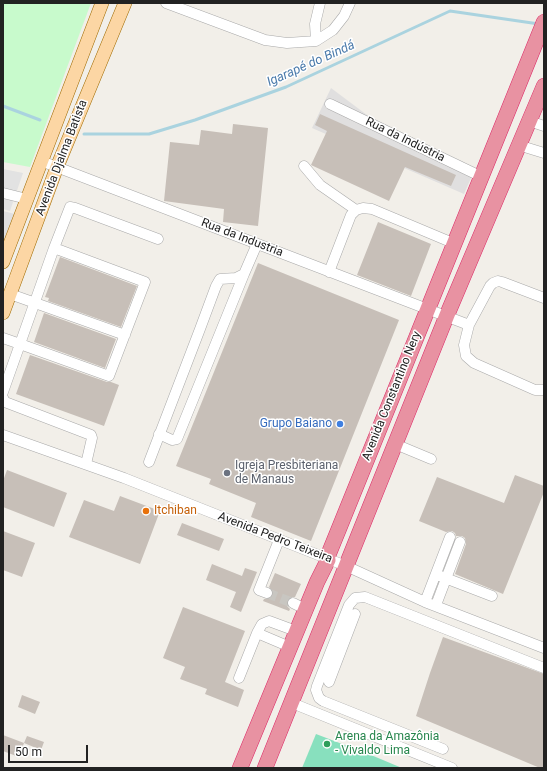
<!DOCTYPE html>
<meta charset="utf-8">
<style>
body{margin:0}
#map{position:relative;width:547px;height:771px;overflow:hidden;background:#f2efe9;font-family:Roboto,sans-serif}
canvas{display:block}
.frame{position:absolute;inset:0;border:4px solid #222;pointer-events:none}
.scale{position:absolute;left:8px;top:745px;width:80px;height:18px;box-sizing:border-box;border:2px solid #222;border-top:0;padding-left:5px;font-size:12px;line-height:14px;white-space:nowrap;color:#222;-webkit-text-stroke:3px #fff;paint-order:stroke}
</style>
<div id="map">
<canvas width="547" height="771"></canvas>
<div class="frame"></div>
<div class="scale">50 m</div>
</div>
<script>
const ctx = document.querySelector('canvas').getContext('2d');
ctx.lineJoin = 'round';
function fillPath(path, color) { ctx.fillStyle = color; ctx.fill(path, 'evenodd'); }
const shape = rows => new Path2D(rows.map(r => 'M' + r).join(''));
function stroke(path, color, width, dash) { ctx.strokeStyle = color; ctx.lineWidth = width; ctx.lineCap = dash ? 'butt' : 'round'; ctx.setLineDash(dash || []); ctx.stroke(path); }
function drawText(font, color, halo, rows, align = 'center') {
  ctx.font = font + ' Roboto,sans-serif'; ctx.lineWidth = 3; ctx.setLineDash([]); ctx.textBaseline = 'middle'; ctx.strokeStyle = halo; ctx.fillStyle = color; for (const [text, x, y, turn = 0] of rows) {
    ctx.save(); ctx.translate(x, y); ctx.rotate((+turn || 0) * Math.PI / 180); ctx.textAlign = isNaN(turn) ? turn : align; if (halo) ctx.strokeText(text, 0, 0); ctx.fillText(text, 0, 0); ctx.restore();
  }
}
fillPath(shape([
 [331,88,367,115,475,169,464,194,312,128],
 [3,211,15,214,3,243]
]), '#e0dfdf');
fillPath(shape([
 [3,3,91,3,30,167,3,162]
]), '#c8facc');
fillPath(shape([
 [316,734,371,755,402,768,302,768]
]), '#88e0be');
fillPath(shape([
 [3,169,23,173,10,211,3,209]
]), '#e2e2e2');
stroke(shape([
 [3,106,40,120],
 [84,134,149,134,195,120,286,87,450,11,539,24]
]), '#aad3df', 3);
fillPath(shape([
 [320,114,456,175,451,186,405,167,389,201,311,165,327,131,315,125],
 [233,124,268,128,258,226,223,222,224,209,164,201,170,142,199,145,201,130,232,134],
 [378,222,431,244,411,296,357,275],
 [60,257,137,286,121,327,48,301,49,298,45,297],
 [258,263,399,320,311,541,251,517,256,503,209,484,211,479,176,466],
 [44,313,116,339,105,368,34,342],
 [30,355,107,382,111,382,119,385,104,426,16,394],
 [7,470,67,493,54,527,3,507,3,481],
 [515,475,544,486,544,492,503,594,455,574,466,544,465,538,462,536,456,536,455,533,452,531,446,532,419,521,437,477,504,503],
 [120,496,160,511,140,564,69,537,84,500,114,511],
 [182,523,224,539,219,551,177,535],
 [3,531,35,543,22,577,3,570],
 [212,564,242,576,245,568,257,572,241,612,230,607,236,592,206,580],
 [275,573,301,584,295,597,290,597,287,600,287,606,290,609,289,611,263,601,264,599,271,598,273,596,273,592,269,587],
 [183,607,245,631,225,682,244,690,238,707,205,694,207,689,180,679,185,667,163,658],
 [443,637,544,674,544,768,540,768,416,716,430,673],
 [22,695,40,702,35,714,18,707],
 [3,735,24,743,19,757,3,751],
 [27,736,44,742,41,750,24,743]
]), '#c7bfb8');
stroke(shape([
 [267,593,293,603]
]), '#c8c6c1', 10, [10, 5]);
const minor = shape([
 [166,3,265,40,287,43,316,41,333,30,344,16,350,3],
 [316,41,315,24,320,3],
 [330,104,480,176],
 [529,121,544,126],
 [518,145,544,153],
 [41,161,469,325],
 [304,166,320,185,356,210],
 [3,193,27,199],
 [54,248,145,282,109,376,20,344,54,248],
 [54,248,70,207,75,208,158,239],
 [329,272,351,215,356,210,363,208,372,209,453,243],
 [10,294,125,335],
 [544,298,502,282,498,281,493,283,490,286,469,325,464,345,466,356,474,363,535,390,544,390],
 [3,338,20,344,3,392],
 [3,398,5,402,91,435,92,438,86,464],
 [159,434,172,440,177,439,244,274],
 [3,435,124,478,346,566,425,602,544,648],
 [395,444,431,459],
 [149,462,200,329,216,286,220,279,236,278,244,274,257,244],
 [440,576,492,596],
 [267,593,259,590,279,540],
 [425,602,450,537],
 [293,603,305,609],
 [436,605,460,542],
 [257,633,262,624,269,621,296,631],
 [239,678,257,633,290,647],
 [329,682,355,614],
 [292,703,452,768],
 [443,749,323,701,319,698,316,690,317,686,349,605,355,598,365,597,544,668]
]);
const major = shape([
 [3,262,102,3],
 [3,313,57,167,125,3]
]);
const highway = shape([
 [240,768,317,582,328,560,327,558,338,531,544,22],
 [265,768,447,315,544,86]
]);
stroke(minor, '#a9a9a9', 11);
stroke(major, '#a06b00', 14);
stroke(highway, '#dc2a67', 16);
stroke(minor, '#fff', 10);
stroke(major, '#fcd6a4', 13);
stroke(highway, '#e892a2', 15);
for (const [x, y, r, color] of [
 [340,424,4,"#3f7fe0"],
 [227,473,4,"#6b7280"],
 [146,511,4,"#e8710a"],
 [327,744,4,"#2e9e5b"]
]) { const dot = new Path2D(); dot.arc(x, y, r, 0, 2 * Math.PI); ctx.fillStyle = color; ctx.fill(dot); stroke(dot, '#fff', 1.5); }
drawText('12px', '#222', '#fff', [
 ["Rua da Indústria",405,140,26],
 ["Avenida Djalma Batista",62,158,-69],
 ["Rua da Industria",242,238,21],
 ["Avenida Constantino Nery",392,396,-68],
 ["Avenida Pedro Teixeira",275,538,21]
]);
drawText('12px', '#366cbe', '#fff', [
 ["Grupo Baiano",332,424]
], 'right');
drawText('12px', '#5b616d', '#fff', [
 ["Igreja Presbiteriana",235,466],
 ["de Manaus",235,480]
], 'left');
drawText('12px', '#c56008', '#fff', [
 ["Itchiban",154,511]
], 'left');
drawText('12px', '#27864d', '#fff', [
 ["Arena da Amazônia",335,737],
 ["- Vivaldo Lima",335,751]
], 'left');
drawText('italic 13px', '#4a7aab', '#fff', [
 ["Igarapé do Bindá",311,64,-24]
]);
</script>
